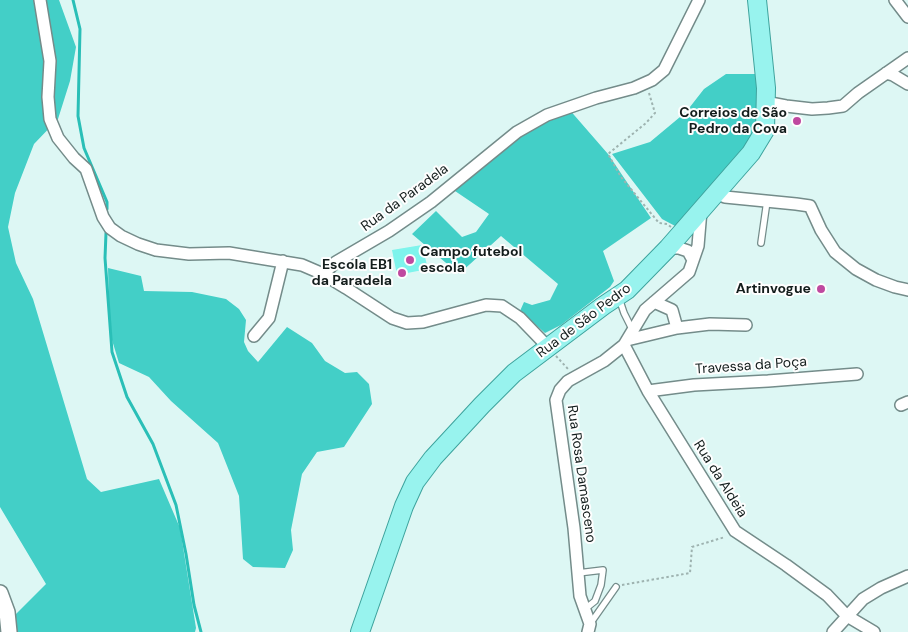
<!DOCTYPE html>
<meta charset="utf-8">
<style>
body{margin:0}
canvas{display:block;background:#ddf7f4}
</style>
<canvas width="908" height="632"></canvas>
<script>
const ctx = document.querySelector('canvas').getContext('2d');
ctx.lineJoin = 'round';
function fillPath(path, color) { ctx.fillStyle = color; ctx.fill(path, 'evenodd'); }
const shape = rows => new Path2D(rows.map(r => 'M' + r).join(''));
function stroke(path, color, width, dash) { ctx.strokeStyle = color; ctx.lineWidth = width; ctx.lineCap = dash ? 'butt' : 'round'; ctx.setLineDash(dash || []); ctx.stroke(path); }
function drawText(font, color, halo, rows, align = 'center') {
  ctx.font = font + ' "DM Sans",sans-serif'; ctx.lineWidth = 4; ctx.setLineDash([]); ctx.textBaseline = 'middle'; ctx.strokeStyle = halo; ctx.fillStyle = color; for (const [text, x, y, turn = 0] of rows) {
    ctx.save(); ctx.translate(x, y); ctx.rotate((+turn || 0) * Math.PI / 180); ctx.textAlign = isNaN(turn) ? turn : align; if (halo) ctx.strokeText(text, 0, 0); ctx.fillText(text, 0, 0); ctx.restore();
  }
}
fillPath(shape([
 [422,245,428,269,397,275,392,250]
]), '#7ef4ec');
fillPath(shape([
 [0,0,59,0,76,47,70,81,58,119,34,144,15,193,8,227,16,263,33,299,87,479,101,492,159,479,180,528,196,628,195,632,0,632,0,624,5,625,46,584,0,507],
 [726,74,757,74,760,108,751,139,677,227,662,219,612,154,650,142,686,112,704,89],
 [568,108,608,154,651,218,603,251,614,281,610,287,561,325,545,333,520,311,524,302,532,305,550,300,558,284,501,236,459,274,412,234,436,211,462,237,476,232,489,214,455,191,517,132],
 [108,268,141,276,144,291,192,292,226,299,239,309,246,320,244,342,248,351,258,362,287,327,312,343,325,361,345,373,357,372,369,384,372,404,344,447,317,452,302,474,291,530,293,550,285,568,253,567,243,559,239,496,218,443,171,401,149,377,119,363,112,340,109,307]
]), '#43cfc7');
stroke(shape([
 [73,0,80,29,78,116,84,148,107,202,107,209],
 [106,233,105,258,112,352,127,397,153,444,176,505,186,554,194,605,201,632]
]), '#2abfb7', 3);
const lane = shape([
 [761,243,767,201],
 [619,298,624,313,633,331],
 [578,573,603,570,601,585,595,601,585,609],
 [590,624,616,587]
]);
const street = shape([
 [40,0,50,61,48,97,50,119,58,138,74,158,86,169,103,217,110,228,121,236,138,244,156,250,189,254,229,253,302,265,323,274,346,288,392,318,407,323,423,322,486,305,502,306,520,318,548,347],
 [895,0,908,17],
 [886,73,893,75,908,84],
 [765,102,786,106,812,109,828,108,843,106,858,93,908,58],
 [716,193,725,197,796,204,810,206,821,230,835,252,856,269,876,280,895,287,908,290],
 [668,248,679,248,688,251,693,260],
 [323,274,336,262,389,231,431,202,517,132,547,115,596,98,634,88,652,80,664,70,699,0],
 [654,302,672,310,677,328],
 [254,336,269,318,283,261],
 [627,340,677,328,710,324,746,325],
 [624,345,648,391,735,531,786,565,827,595,847,616,874,632],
 [648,391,694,385,768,381,857,374],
 [901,405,908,402],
 [588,632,590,624,580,596,574,528,556,400,560,390,568,381,604,361,624,345,645,310,689,272,698,246,701,210],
 [833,632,863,599,881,588,908,576]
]);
const secondary = shape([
 [0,593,7,612,9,632]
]);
const primary = shape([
 [360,632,404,506,415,482,433,458,482,405,514,373,603,306,627,290,668,248,751,153,765,130,766,88,757,0]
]);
stroke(lane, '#748c8a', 8);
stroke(street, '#748c8a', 14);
stroke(secondary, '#748c8a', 18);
stroke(primary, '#3da39d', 20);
stroke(shape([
 [649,93,655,113,646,123,608,154,621,177,659,223,667,224,671,227],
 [556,356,568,369],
 [622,585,690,573,692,547,725,537]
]), '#9eb3b0', 2, [2.5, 2.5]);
stroke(lane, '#fff', 5.5);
stroke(street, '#fff', 11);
stroke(secondary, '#fff', 15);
stroke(primary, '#98f3ee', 18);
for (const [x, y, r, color] of [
 [797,121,5,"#bf49a0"],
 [410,260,5,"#bf49a0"],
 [402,273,5,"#bf49a0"],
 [821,289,5,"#bf49a0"]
]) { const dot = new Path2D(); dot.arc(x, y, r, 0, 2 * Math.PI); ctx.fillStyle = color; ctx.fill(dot); stroke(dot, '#fefefe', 2); }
drawText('bold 14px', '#131d1c', '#fefefe', [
 ["Correios de São",787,113],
 ["Pedro da Cova",787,129],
 ["Campo futebol",420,252,"left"],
 ["escola",420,268,"left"],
 ["Escola EB1",392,265],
 ["da Paradela",392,281],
 ["Artinvogue",811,289]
], 'right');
drawText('14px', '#131d1c', '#fefefe', [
 ["Rua da Paradela",405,198,-36],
 ["Rua de São Pedro",584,321,-37],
 ["Travessa da Poça",751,366,-4],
 ["Rua Rosa Damasceno",581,474,82],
 ["Rua da Aldeia",720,479,58]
]);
</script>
